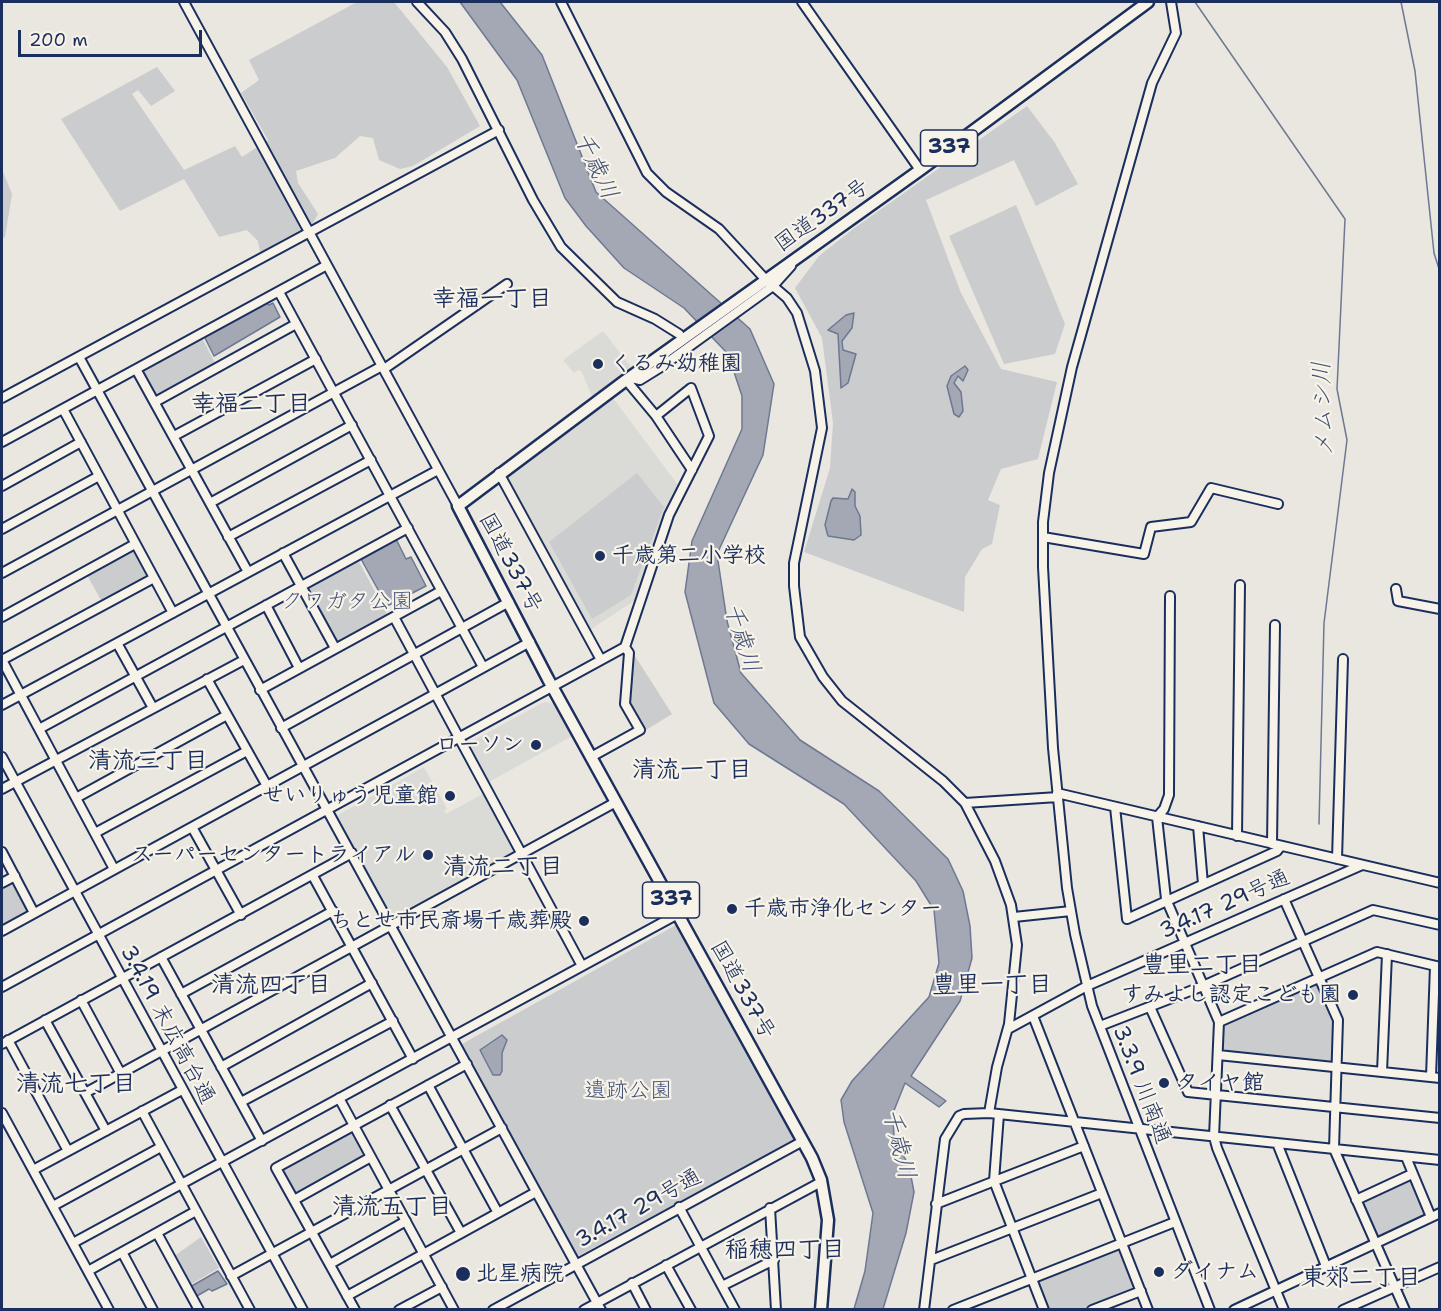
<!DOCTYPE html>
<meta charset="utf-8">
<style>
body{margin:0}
#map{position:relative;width:1441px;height:1311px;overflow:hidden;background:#eae7e0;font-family:"Shantell Sans",sans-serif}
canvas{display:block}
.frame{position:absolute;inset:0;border:3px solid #1b2f5e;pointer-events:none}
.scale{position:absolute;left:18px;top:30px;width:184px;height:27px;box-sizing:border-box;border:3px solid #1b2f5e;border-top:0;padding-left:8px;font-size:18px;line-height:21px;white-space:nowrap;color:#1b2f5e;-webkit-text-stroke:4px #f7f3e8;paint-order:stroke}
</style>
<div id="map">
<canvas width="1441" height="1311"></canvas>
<div class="frame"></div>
<div class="scale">200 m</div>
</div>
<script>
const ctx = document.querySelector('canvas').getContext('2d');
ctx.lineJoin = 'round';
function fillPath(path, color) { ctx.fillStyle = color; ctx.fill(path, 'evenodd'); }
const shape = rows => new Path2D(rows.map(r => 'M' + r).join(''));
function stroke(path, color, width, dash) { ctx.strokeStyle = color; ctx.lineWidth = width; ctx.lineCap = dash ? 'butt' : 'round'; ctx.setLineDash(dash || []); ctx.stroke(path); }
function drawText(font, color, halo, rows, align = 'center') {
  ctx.font = font + ' "Shantell Sans","Klee One",sans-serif'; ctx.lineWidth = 4.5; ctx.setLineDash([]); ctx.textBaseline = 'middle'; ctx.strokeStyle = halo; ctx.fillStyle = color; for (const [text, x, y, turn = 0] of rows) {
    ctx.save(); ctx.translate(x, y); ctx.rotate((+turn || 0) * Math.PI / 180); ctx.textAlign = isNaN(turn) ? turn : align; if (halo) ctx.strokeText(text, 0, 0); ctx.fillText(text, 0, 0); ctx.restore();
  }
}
fillPath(shape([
 [603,331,632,368,593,398,581,371,578,370,574,373,563,360],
 [613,398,678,485,665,510,634,601,591,629,507,478],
 [544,702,552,703,555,707,572,736,487,783,467,744],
 [424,767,447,809,444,810,446,814,483,794,515,853,393,921,336,816]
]), '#dadad6');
fillPath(shape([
 [357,2,394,2,447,67,480,126,413,166,400,169,379,160,373,138,360,136,335,158,296,171,298,183,318,214,313,223,260,252,258,241,247,230,219,237,184,179,120,211,61,119,157,67,175,91,151,106,138,90,132,94,184,170,235,146,242,157,268,140,241,93,259,80,249,60],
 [1027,106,1055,143,1078,184,1036,206,1014,160,926,200,961,293,1001,369,1057,382,1038,459,1001,469,988,500,1000,505,992,544,982,549,965,577,964,612,804,552,830,468,833,423,822,338,795,288,819,256,853,229],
 [2,169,12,194,5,237,2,239],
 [1016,205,1065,324,1055,354,1004,364,949,236],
 [202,338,216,365,156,398,142,370],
 [637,473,664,507,631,595,592,619,549,542],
 [134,549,149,576,102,602,87,575],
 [358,560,388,616,336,644,306,588],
 [633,653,672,714,646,730,628,702],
 [13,881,30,912,2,927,2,887],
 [676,925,794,1140,578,1256,462,1044],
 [1317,982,1334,1024,1332,1061,1221,1051,1222,1025],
 [353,1129,368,1156,296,1195,281,1169],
 [1411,1177,1427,1215,1375,1238,1359,1202],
 [201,1237,219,1268,188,1286,173,1257],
 [1120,1248,1135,1289,1083,1309,1047,1309,1037,1281]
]), '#cbcccd');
const water = shape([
 [460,2,500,2,542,55,596,192,750,329,774,384,763,455,717,554,727,621,741,673,800,740,879,791,948,859,963,891,970,926,972,958,960,1001,911,1076,946,1101,939,1107,905,1083,893,1113,894,1138,909,1166,914,1192,906,1233,883,1309,854,1309,865,1271,873,1213,844,1122,841,1100,852,1081,929,997,939,963,934,910,916,881,844,804,749,744,714,703,685,592,692,541,742,429,742,396,728,354,684,308,624,268,586,226,565,198,517,80,460,2],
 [266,303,269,305,273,303,280,317,214,356,204,336,266,303],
 [854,313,852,328,842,341,843,350,856,354,848,383,841,388,838,334,828,330,846,315,854,313],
 [965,366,968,370,963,381,958,376,954,383,961,392,963,411,959,417,954,414,947,386,951,376,965,366],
 [852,489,855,492,855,506,860,516,861,535,854,540,828,536,825,525,831,501,833,498,848,499,852,489],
 [396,539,406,559,411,557,426,586,387,606,361,559,396,539],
 [502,1035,507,1040,502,1053,502,1071,500,1075,493,1075,480,1050,502,1035],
 [218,1271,227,1284,212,1291,209,1289,195,1297,190,1287,218,1271]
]);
fillPath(water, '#a3a8b4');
stroke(water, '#6d7892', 1.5);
stroke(shape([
 [1195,2,1345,219,1337,389,1347,440,1324,623,1319,824],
 [1401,2,1415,71,1434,253,1440,272]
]), '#6d7892', 1.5);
const minor = shape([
 [184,2,458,506],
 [417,2,445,32,462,59,533,200,561,247,617,302,655,319,679,334],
 [561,2,647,173,666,192,719,229,766,280,787,298,797,313,815,371,822,428,794,563,794,586,800,637,823,677,842,701,943,781,965,803,995,861,1011,905,1017,945,1009,1024,997,1067,989,1113],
 [802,2,920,170],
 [1171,2,1176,33,1152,83,1072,367,1049,473,1043,522,1043,567,1053,748,1067,888,1075,934,1092,1006,1210,1310],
 [279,292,483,667],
 [79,357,601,1310],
 [136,369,248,572],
 [384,369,507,284],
 [632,378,640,380,661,367,773,286,791,266],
 [626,380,656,416,692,470],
 [2,398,499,130],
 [155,402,296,324],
 [63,409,173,613],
 [174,436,316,359],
 [2,442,327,265],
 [499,473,601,660],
 [2,486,81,442],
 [210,503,352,425],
 [2,529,99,476],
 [228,537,371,460],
 [1043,537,1144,554,1151,527,1191,522,1211,488,1278,504],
 [283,553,335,648],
 [2,573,382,366],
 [1396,589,1398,601,1440,609],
 [1170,596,1169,795,1164,809,1157,817,1166,899,1219,1022,1214,1137,1217,1148,1284,1310],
 [266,605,299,668],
 [2,617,135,544],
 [394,617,582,966],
 [117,643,153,708],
 [2,660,114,869],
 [2,660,154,578],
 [207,679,267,786],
 [260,690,441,591],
 [2,705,438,470],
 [281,728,509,602],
 [39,729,408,528],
 [2,757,303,1310],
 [591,757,640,730,625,704,629,653,625,647],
 [2,789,244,660],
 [1057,793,1440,883],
 [76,798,227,715],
 [965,803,1058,797],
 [1115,807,1127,919,1277,851,1281,846],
 [1198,826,1203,884],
 [192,827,241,915],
 [95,833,247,751],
 [1237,836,1240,585],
 [1272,844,1275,625],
 [2,852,34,913],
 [1337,859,1343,659],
 [313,876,413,1059],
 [2,883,15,876],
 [1284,899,1338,1020,1334,1149,1405,1310],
 [1014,917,1071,911],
 [2,931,530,642],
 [161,957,262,1141],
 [2,987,625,647,669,515,709,436,691,388,656,416],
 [181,994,333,911],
 [81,1000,121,1074],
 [1150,1007,1188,1092,1440,1118],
 [1033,1016,1148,1310],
 [45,1020,106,1131],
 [1219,1022,1377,952,1440,967],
 [1100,1026,1203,986,1373,910,1440,925],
 [1008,1029,1087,986,1362,865],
 [8,1040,68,1151],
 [2,1044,352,853],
 [1218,1055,1440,1078],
 [221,1067,372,983],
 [1382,1072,1387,954],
 [1431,1077,1435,966],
 [428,1085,498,1213],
 [85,1093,616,802],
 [339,1098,454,1310],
 [241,1102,393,1021],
 [390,1105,461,1233],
 [142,1111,250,1310],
 [2,1113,109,1310],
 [999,1114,994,1181,1044,1310],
 [1277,1143,1326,1266],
 [1406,1157,1431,1217],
 [33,1170,182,1090],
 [294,1200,371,1157],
 [1356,1200,1412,1174],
 [936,1204,1084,1146],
 [53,1206,161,1147],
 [679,1207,735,1310],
 [770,1208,776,1310],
 [157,1233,199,1310],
 [73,1243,678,914],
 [122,1252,153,1310],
 [931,1260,1102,1193],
 [330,1264,406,1221],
 [666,1265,691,1310],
 [88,1271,196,1211],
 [231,1276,502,1128],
 [632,1283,646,1310],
 [722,1286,774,1260],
 [347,1296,536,1192],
 [355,1310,276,1168,467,1064],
 [399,1310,442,1287],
 [493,1310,803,1141],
 [584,1310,821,1182],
 [924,1310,945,1139,959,1116,964,1114,989,1113,1440,1160],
 [953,1310,1175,1222],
 [1092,1310,1141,1291],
 [1234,1310,1440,1213],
 [1343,1310,1440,1267]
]);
const highway = shape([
 [821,1310,828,1220,821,1180,812,1158,548,679,458,506,626,380,920,170,1148,2]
]);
stroke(minor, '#1b2f5e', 12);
stroke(highway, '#1b2f5e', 15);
stroke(minor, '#f7f3e8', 8);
stroke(highway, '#f7f3e8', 10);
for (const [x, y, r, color] of [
 [598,364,6,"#1b2f5e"],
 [600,556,6,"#1b2f5e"],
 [536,745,6,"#1b2f5e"],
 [450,796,6,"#1b2f5e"],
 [428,855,6,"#1b2f5e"],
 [732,909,6,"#1b2f5e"],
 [584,921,6,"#1b2f5e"],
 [1353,995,6,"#1b2f5e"],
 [1164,1083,6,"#1b2f5e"],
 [1159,1272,6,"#1b2f5e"],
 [463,1274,8,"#1b2f5e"]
]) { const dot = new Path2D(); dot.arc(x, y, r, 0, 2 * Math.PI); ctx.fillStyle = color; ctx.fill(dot); stroke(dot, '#f7f3e8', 2); }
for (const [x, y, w] of [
 [949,148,57],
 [671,900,57]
]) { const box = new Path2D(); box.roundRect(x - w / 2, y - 18, w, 36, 4.5); ctx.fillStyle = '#f7f3e8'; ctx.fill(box); stroke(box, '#1b2f5e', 1.5); }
drawText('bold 21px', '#1b2f5e', null, [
 ["337",949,148],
 ["337",671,900]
]);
drawText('22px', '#1b2f5e', '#f7f3e8', [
 ["国道337号",822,216,-35],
 ["国道337号",510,563,62],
 ["3.4.17 29号通",1225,905,-24],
 ["国道337号",742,990,61],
 ["3.4.19 末広高台通",167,1025,62],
 ["3.3.9 川南通",1141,1085,69],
 ["3.4.17 29号通",639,1209,-29]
]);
drawText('bold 22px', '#1b2f5e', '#f7f3e8', [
 ["くるみ幼稚園",610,364],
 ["千歳第二小学校",612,556],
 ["ローソン",524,745,"right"],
 ["せいりゅう児童館",438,796,"right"],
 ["スーパーセンタートライアル",416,855,"right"],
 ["千歳市浄化センター",744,909],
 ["ちとせ市民斎場千歳葬殿",572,921,"right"],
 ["すみよし認定こども園",1341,995,"right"],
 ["タイヤ館",1176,1083],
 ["ダイナム",1171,1272],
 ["北星病院",476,1274]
], 'left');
drawText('22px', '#47567a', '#f7f3e8', [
 ["クワガタ公園",347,602],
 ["遺跡公園",628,1091]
]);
drawText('italic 24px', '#445378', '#f7f3e8', [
 ["千歳川",595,166,65],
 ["メムシ川",1324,409,-92],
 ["千歳川",741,638,73],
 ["千歳川",898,1144,76]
]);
drawText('bold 24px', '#1b2f5e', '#f7f3e8', [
 ["幸福一丁目",492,300],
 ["幸福二丁目",251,405],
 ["清流三丁目",148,762],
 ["清流一丁目",692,771],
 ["清流二丁目",503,868],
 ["豊里二丁目",1202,966],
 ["清流四丁目",271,986],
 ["豊里一丁目",992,986],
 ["清流七丁目",76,1085],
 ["清流五丁目",392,1208],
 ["稲穂四丁目",785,1251],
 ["東郊二丁目",1361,1279]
]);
</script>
